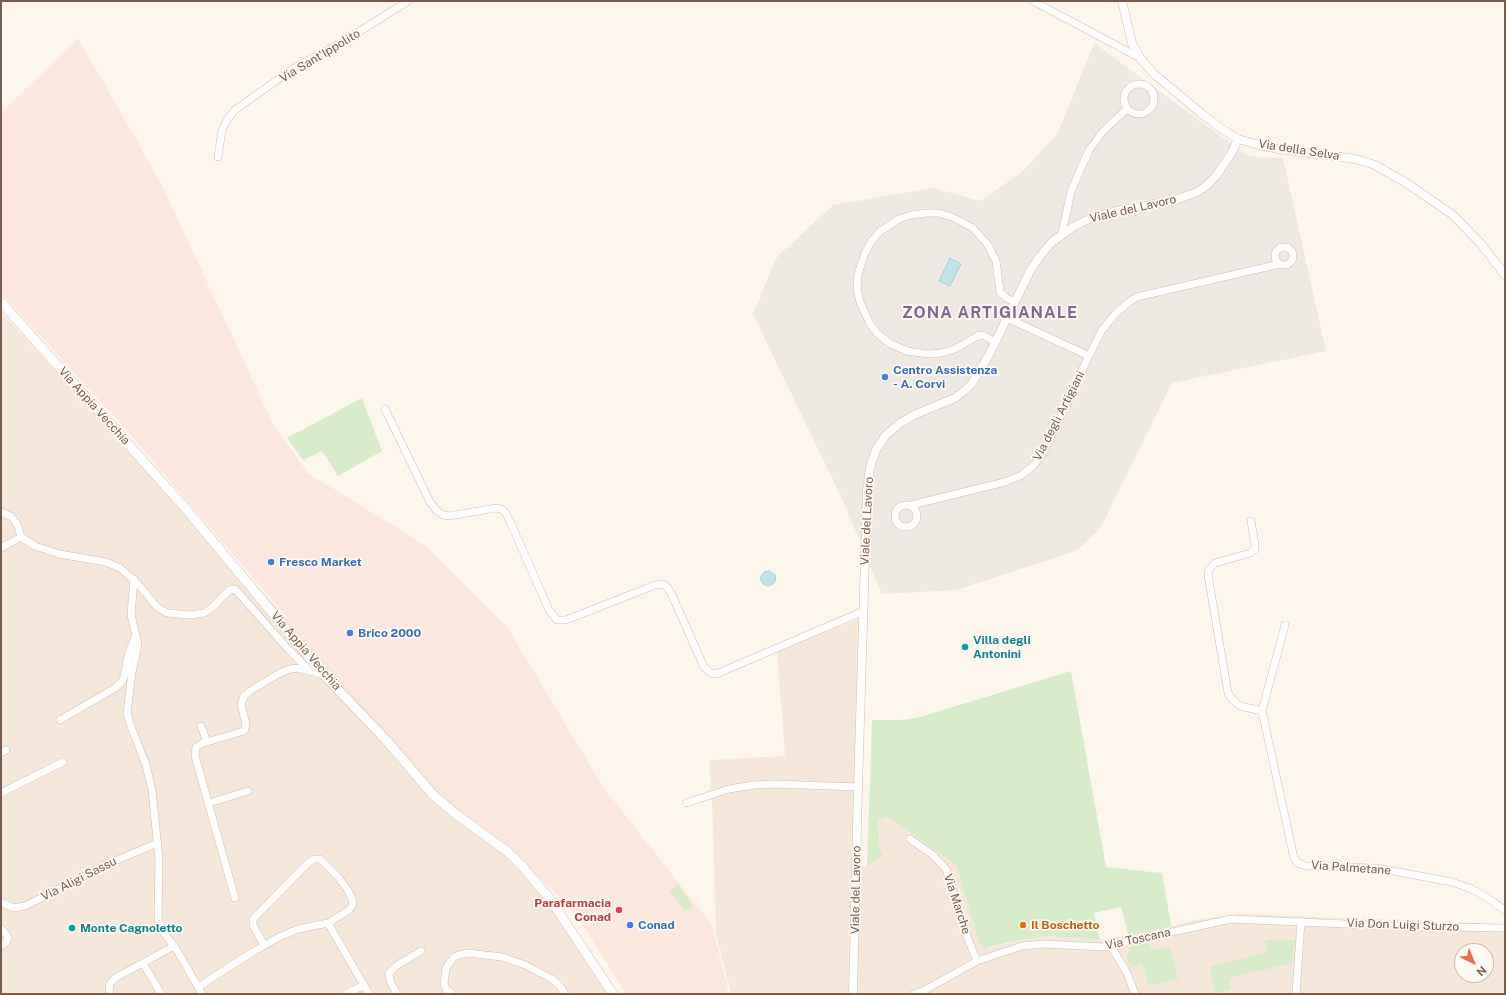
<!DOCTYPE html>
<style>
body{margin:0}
#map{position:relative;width:1506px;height:995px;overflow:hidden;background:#fdf6ec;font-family:"Public Sans",sans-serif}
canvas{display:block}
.frame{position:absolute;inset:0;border:2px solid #7a5c4d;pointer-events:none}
.north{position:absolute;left:1454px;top:943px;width:40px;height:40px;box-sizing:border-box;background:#fffaf3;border:1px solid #cabbb1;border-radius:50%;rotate:137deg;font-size:11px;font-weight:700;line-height:16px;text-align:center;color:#7a5c4d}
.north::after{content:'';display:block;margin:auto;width:14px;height:18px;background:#e76f51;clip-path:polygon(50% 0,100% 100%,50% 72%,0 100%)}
</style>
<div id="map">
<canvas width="1506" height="995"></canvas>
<div class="frame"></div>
<div class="north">N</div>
</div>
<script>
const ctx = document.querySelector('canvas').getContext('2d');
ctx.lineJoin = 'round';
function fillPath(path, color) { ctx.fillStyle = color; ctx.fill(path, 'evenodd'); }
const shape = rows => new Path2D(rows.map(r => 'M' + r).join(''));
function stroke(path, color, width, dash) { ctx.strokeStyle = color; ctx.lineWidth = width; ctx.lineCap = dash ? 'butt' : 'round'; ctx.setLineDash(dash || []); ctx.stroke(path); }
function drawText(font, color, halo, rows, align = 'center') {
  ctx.font = font + ' "Public Sans",sans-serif'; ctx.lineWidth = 3.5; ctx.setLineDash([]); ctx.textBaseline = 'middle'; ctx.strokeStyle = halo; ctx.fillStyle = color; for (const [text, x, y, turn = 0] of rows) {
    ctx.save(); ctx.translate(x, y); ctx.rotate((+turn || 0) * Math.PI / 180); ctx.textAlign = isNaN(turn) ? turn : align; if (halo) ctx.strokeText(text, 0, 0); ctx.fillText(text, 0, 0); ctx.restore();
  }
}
fillPath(shape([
 [1,312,555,906,614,994,1,994],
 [866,616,857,865,867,866,883,855,880,850,878,823,880,820,886,817,905,829,956,865,979,943,990,948,1024,939,1048,936,1100,940,1127,935,1129,936,1201,919,1239,914,1505,924,1505,994,731,994,716,934,713,822,709,760,785,756,777,652],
 [1462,951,1486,951,1486,975,1462,975]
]), '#f5e8da');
fillPath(shape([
 [78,38,161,183,274,426,308,473,425,545,507,627,603,787,712,925,729,994,626,994,577,916,521,859,483,830,417,765,298,630,128,432,1,293,1,113]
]), '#fde8e0');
fillPath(shape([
 [1094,43,1248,156,1283,158,1326,351,1172,383,1100,529,1076,551,956,590,882,594,843,501,753,314,777,257,833,205,933,188,980,201,1021,173,1058,133]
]), '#efe9e4');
fillPath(shape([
 [362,398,382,451,338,476,322,451,303,460,287,438],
 [1071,671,1106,867,1162,873,1171,926,1129,936,1121,907,1094,913,1100,940,1048,936,1024,939,985,948,979,943,956,865,905,829,886,817,880,820,878,823,880,850,883,855,867,866,872,720,901,720,920,717],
 [678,885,693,906,685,912,670,891],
 [1265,940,1295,940,1292,963,1233,977,1230,981,1231,989,1215,994,1210,967,1267,952],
 [1149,943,1151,950,1170,946,1178,979,1149,986,1142,964,1131,967,1129,964,1127,958,1128,952,1132,947]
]), '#d8ecc9');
const water = shape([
 [950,258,961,264,950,286,939,281,950,258],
 [769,571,775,575,776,580,773,584,768,586,763,584,760,578,764,572,769,571]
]);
fillPath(water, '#bfe3e8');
stroke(water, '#a5d3da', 1);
const minor = shape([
 [1033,1,1140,58],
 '1124 99a15 15 0 1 1 30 0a15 15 0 1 1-30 0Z',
 [218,157,222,130,227,120,235,110,297,66,341,43,408,1],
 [1062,234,1071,191,1089,150,1105,129,1127,109],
 '1275 256a9 9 0 1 1 18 0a9 9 0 1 1-18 0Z',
 [1007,318,1089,356],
 [995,342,985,336,979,335,955,349,942,353,928,354,907,351,889,343,877,333,870,324,860,302,857,290,858,274,865,253,871,242,879,232,899,219,911,215,927,213,939,213,952,217,973,228,988,245,996,261,1000,292,1005,297,1014,302],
 [385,409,430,502,436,510,443,515,449,516,496,508,501,509,505,512,509,519,549,610,557,620,566,620,655,585,663,584,667,587,671,593,704,667,711,673,716,674,864,611],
 '895 516a11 11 0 1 1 22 0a11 11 0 1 1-22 0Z',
 [911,505,1005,482,1022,475,1034,465,1043,453,1089,356,1102,330,1116,313,1129,302,1137,297,1154,293,1280,264],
 [1,512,12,517,18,526,21,537,35,546,59,554,106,562,120,568,138,584,157,607,167,613,190,615,204,613,213,607,229,590,235,589,288,649,310,671],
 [1251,521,1255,545,1255,549,1250,553,1215,563,1209,569,1208,575,1228,693,1232,699,1240,706,1262,711,1294,858,1298,863,1306,866,1377,868,1452,882,1469,888,1483,895,1505,910],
 [1,548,21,537],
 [134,579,131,615,138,644,132,672,127,713,130,724,146,765,152,790,159,860,158,918,164,933,178,952,202,994],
 [1262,711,1285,625],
 [60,720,115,688,122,682,124,677,128,656,136,634],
 [201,726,207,742],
 [1,753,6,750],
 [1,793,63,762],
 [209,803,248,791],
 [686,803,729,789,754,785,775,784,858,787],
 [910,839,934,856,946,869,966,934,977,961],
 [235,898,195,756,196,747,203,743,244,731,246,725,241,704,244,696,250,691,280,673,290,669,299,668,325,675],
 [1,902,13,908,25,906,110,863,158,843],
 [328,923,369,994],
 [1,929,6,934,8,939,6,942,1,946],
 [1111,946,1127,973,1135,994],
 [143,963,161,994],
 [198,987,251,953,279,937,298,929,328,923,349,910,352,906,353,901,347,889,338,877,320,859,314,859,308,863,255,917,253,920,253,925,264,945],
 [110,994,109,990,110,984,115,978,174,946],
 [346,994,364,985],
 [397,994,390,981,389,973,396,966,421,951],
 [452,994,446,989,444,983,446,968,454,957,459,955,468,953,502,957,525,965,552,979,559,985,565,994],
 [914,994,925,990,977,961,1022,946,1043,944,1104,947,1231,919,1391,926,1505,928],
 [1296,994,1301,921]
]);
const tertiary = shape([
 [1122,1,1132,43,1140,58,1154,74,1202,114,1222,129,1238,139,1259,145,1279,149,1356,159,1375,165,1408,184,1453,215,1481,244,1505,275],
 [853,994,858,787,867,491,870,467,876,450,885,436,900,423,916,414,955,398,971,385,989,355,1030,271,1040,256,1052,242,1073,227,1091,218,1116,211,1172,201,1197,192,1206,186,1216,176,1231,154,1238,139]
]);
const secondary = shape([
 [1,302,186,509,325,676,386,740,434,796,457,815,508,852,521,865,550,899,613,994]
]);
stroke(minor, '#d1beb0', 8);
stroke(tertiary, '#d1beb0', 9);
stroke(secondary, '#d6c0b0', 10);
stroke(minor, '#fff', 7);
stroke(tertiary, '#fff', 8);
stroke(secondary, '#fff', 9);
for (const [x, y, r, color] of [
 [885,377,4,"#3f7fe0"],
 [271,562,4,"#3f7fe0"],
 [350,633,4,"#3f7fe0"],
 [965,647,4,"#0f9aa8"],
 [619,910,4,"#e0444e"],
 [630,925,4,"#3f7fe0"],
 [1023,925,4,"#e8710a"],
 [72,928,4,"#0f9aa8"]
]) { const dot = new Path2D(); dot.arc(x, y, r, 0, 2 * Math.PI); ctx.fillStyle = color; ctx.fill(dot); stroke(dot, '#fffaf3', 1.5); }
drawText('12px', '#7a5c4d', '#fffaf3', [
 ["Via Sant'Ippolito",320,56,-31],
 ["Via della Selva",1299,150,9],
 ["Viale del Lavoro",1133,209,-13],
 ["Via Appia Vecchia",94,406,48],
 ["Via degli Artigiani",1059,416,-63],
 ["Viale del Lavoro",867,521,-87],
 ["Via Appia Vecchia",306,651,49],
 ["Via Palmetane",1351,868,4],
 ["Via Aligi Sassu",79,879,-27],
 ["Viale del Lavoro",856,890,-89],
 ["Via Marche",957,904,72],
 ["Via Don Luigi Sturzo",1403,925,2],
 ["Via Toscana",1138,939,-12]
]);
drawText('bold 12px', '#366cbe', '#fffaf3', [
 ["Centro Assistenza",893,370],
 ["- A. Corvi",893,384],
 ["Fresco Market",279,562],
 ["Brico 2000",358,633],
 ["Conad",638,925]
], 'left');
drawText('bold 12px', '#0d838f', '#fffaf3', [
 ["Villa degli",973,640],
 ["Antonini",973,654],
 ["Monte Cagnoletto",80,928]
], 'left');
drawText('bold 12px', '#be3a42', '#fffaf3', [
 ["Parafarmacia",611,903],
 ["Conad",611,917]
], 'right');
drawText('bold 12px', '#c56008', '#fffaf3', [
 ["Il Boschetto",1031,925]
], 'left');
ctx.letterSpacing = '1px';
drawText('bold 16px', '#846695', '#fffaf3', [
 ["ZONA ARTIGIANALE",990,313]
]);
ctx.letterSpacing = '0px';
</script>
